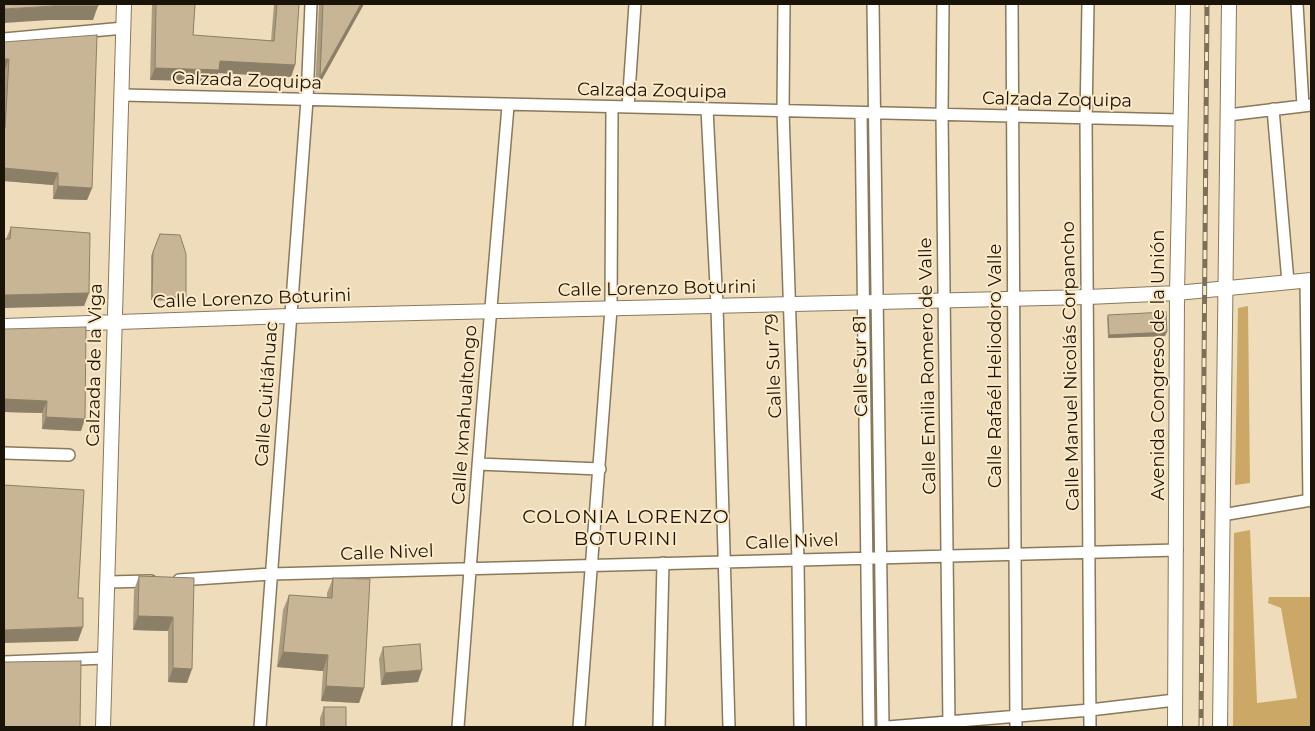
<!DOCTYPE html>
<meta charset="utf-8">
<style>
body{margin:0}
#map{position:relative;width:1315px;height:731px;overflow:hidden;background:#eedcbb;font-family:Montserrat,sans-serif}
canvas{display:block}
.frame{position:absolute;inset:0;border:5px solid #1a1408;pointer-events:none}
</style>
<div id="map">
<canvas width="1315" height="731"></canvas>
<div class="frame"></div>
</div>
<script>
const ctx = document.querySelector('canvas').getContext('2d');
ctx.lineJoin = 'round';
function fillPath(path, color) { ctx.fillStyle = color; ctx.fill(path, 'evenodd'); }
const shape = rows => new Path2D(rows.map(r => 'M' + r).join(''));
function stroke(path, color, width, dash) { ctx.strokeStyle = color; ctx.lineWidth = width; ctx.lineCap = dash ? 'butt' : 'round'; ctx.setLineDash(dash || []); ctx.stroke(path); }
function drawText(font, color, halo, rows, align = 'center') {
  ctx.font = font + ' Montserrat,sans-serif'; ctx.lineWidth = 4; ctx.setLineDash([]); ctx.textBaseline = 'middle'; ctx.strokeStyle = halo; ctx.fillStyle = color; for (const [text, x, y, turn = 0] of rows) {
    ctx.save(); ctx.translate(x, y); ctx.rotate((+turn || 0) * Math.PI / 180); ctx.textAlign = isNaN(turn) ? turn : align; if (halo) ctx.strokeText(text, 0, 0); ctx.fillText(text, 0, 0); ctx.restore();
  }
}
fillPath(shape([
 [1248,306,1250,483,1235,485,1238,308],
 [1250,530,1257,703,1297,698,1281,608,1268,603,1269,597,1311,597,1311,727,1233,727,1234,533]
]), '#cca866');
const minor = shape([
 [784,4,783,111,798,560,800,727],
 [873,4,883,727],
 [943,4,942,114,949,727],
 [1012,4,1016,727],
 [1088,4,1086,118,1090,727],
 [1297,4,1303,106],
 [4,39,124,28],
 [123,95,1181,120],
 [628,107,635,4],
 [707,109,717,306,729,727],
 [1273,109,1288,282],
 [861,113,869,727],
 [1228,115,1311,105],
 [1306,281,1309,500],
 [4,453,69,455],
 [478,464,600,469],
 [1222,515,1311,500],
 [179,580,271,574,1177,550],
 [107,582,151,581],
 [4,662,105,658],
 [260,727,307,100,311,4],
 [458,727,482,414,508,106],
 [579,727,611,309,612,107],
 [659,727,663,563],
 [888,727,1090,710,1175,700]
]);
const major = shape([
 [4,326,290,316,1088,297,1177,293,1311,280],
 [103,727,124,4],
 [1175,727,1177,293,1183,4],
 [1220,727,1229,4]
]);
stroke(minor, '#89795a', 14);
stroke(major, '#89795a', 16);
stroke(minor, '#fff', 11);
stroke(major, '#fff', 14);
const rail = shape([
 [1201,727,1207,4]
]);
stroke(rail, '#7c705a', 5);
stroke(rail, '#fce9c7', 3, [9]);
fillPath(shape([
 [152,4,195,4,193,35,271,41,274,4,299,4,295,65,291,77,218,73,215,81,150,80],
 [319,4,364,4,315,92],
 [4,42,92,188,87,200,53,199,53,185,4,181],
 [11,227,89,293,84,306,6,239],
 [160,234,184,301,151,300,151,256],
 [1108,315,1165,336,1108,338,1107,318],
 [4,329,81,431,42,429,42,413,4,412],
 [139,576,194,578,187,683,168,682,168,631,133,630,134,590],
 [333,578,364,688,359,703,321,701,323,671,277,667,283,610,289,595,327,598,327,593],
 [383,647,418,682,381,685,379,659],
 [324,707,346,727,320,727,320,718]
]), '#ab9c80');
fillPath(shape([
 [361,4,364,4,315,92,320,77],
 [54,6,98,6,93,20,49,20,4,23,4,9],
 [4,59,9,59,4,72],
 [220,61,295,65,291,77,218,73,215,81,150,80,155,68],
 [4,168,58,173,53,185,4,181],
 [58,186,92,188,87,200,53,199],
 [89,293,84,306,4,308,4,295],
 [152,296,186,297,184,301,151,300],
 [1167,332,1165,336,1108,338,1109,335],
 [4,399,47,401,42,413,4,412],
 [46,417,85,419,81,431,42,429],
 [138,616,173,617,168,631,133,630],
 [83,627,78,641,4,643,4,630],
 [283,652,328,655,323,671,277,667],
 [173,668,192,669,187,683,168,682],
 [422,670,418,682,381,685,385,673],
 [326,686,364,688,359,703,321,701]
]), '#8b7f68');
const building = shape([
 [4,4,98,4,98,6,54,6,4,9,4,4],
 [156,4,195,4,193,35,274,41,277,4,299,4,295,65,220,61,219,70,155,68,156,4],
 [323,4,361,4,320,77,323,4],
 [97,35,92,188,58,186,58,173,4,168,4,128,5,128,9,59,4,59,4,42,97,35],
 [11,227,90,233,89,293,4,295,4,239,10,239,11,227],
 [160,234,180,235,186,254,186,297,152,296,153,252,160,234],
 [1166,312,1167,332,1109,335,1108,315,1166,312],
 [86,327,85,419,46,417,47,401,4,399,4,329,86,327],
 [4,485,84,490,78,598,83,598,83,627,4,630,4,485],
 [139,576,194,578,192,669,173,668,173,617,138,616,139,576],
 [333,578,370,579,364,688,326,686,328,655,283,652,289,595,332,598,333,578],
 [420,644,422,670,385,673,383,647,420,644],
 [81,661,80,727,4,727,4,662,81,661],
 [324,707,346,707,346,727,324,727,324,707]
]);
fillPath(building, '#c7b595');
stroke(building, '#8b7f68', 1);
drawText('18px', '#1a1408', '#fce9c7', [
 ["Calzada Zoquipa",247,81,2],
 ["Calzada Zoquipa",652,91,1],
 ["Calzada Zoquipa",1057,100,1],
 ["Calle Lorenzo Boturini",657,289,-1],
 ["Calle Lorenzo Boturini",252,299,-2],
 ["Calzada de la Viga",95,365,-89],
 ["Avenida Congreso de la Unión",1159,365,-90],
 ["Calle Sur 79",774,366,-92],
 ["Calle Sur 81",861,366,-91],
 ["Calle Emilia Romero de Valle",928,366,-91],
 ["Calle Rafaél Heliodoro Valle",996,366,-90],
 ["Calle Manuel Nicolás Corpancho",1071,366,-91],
 ["Calle Cuitláhuac",267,394,-86],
 ["Calle Ixnahualtongo",465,415,-86],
 ["Calle Nivel",792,542,-2],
 ["Calle Nivel",387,553,-2]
]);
ctx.letterSpacing = '1px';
drawText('19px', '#1a1408', '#fce9c7', [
 ["COLONIA LORENZO",626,517],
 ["BOTURINI",626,539]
]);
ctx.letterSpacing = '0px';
</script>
